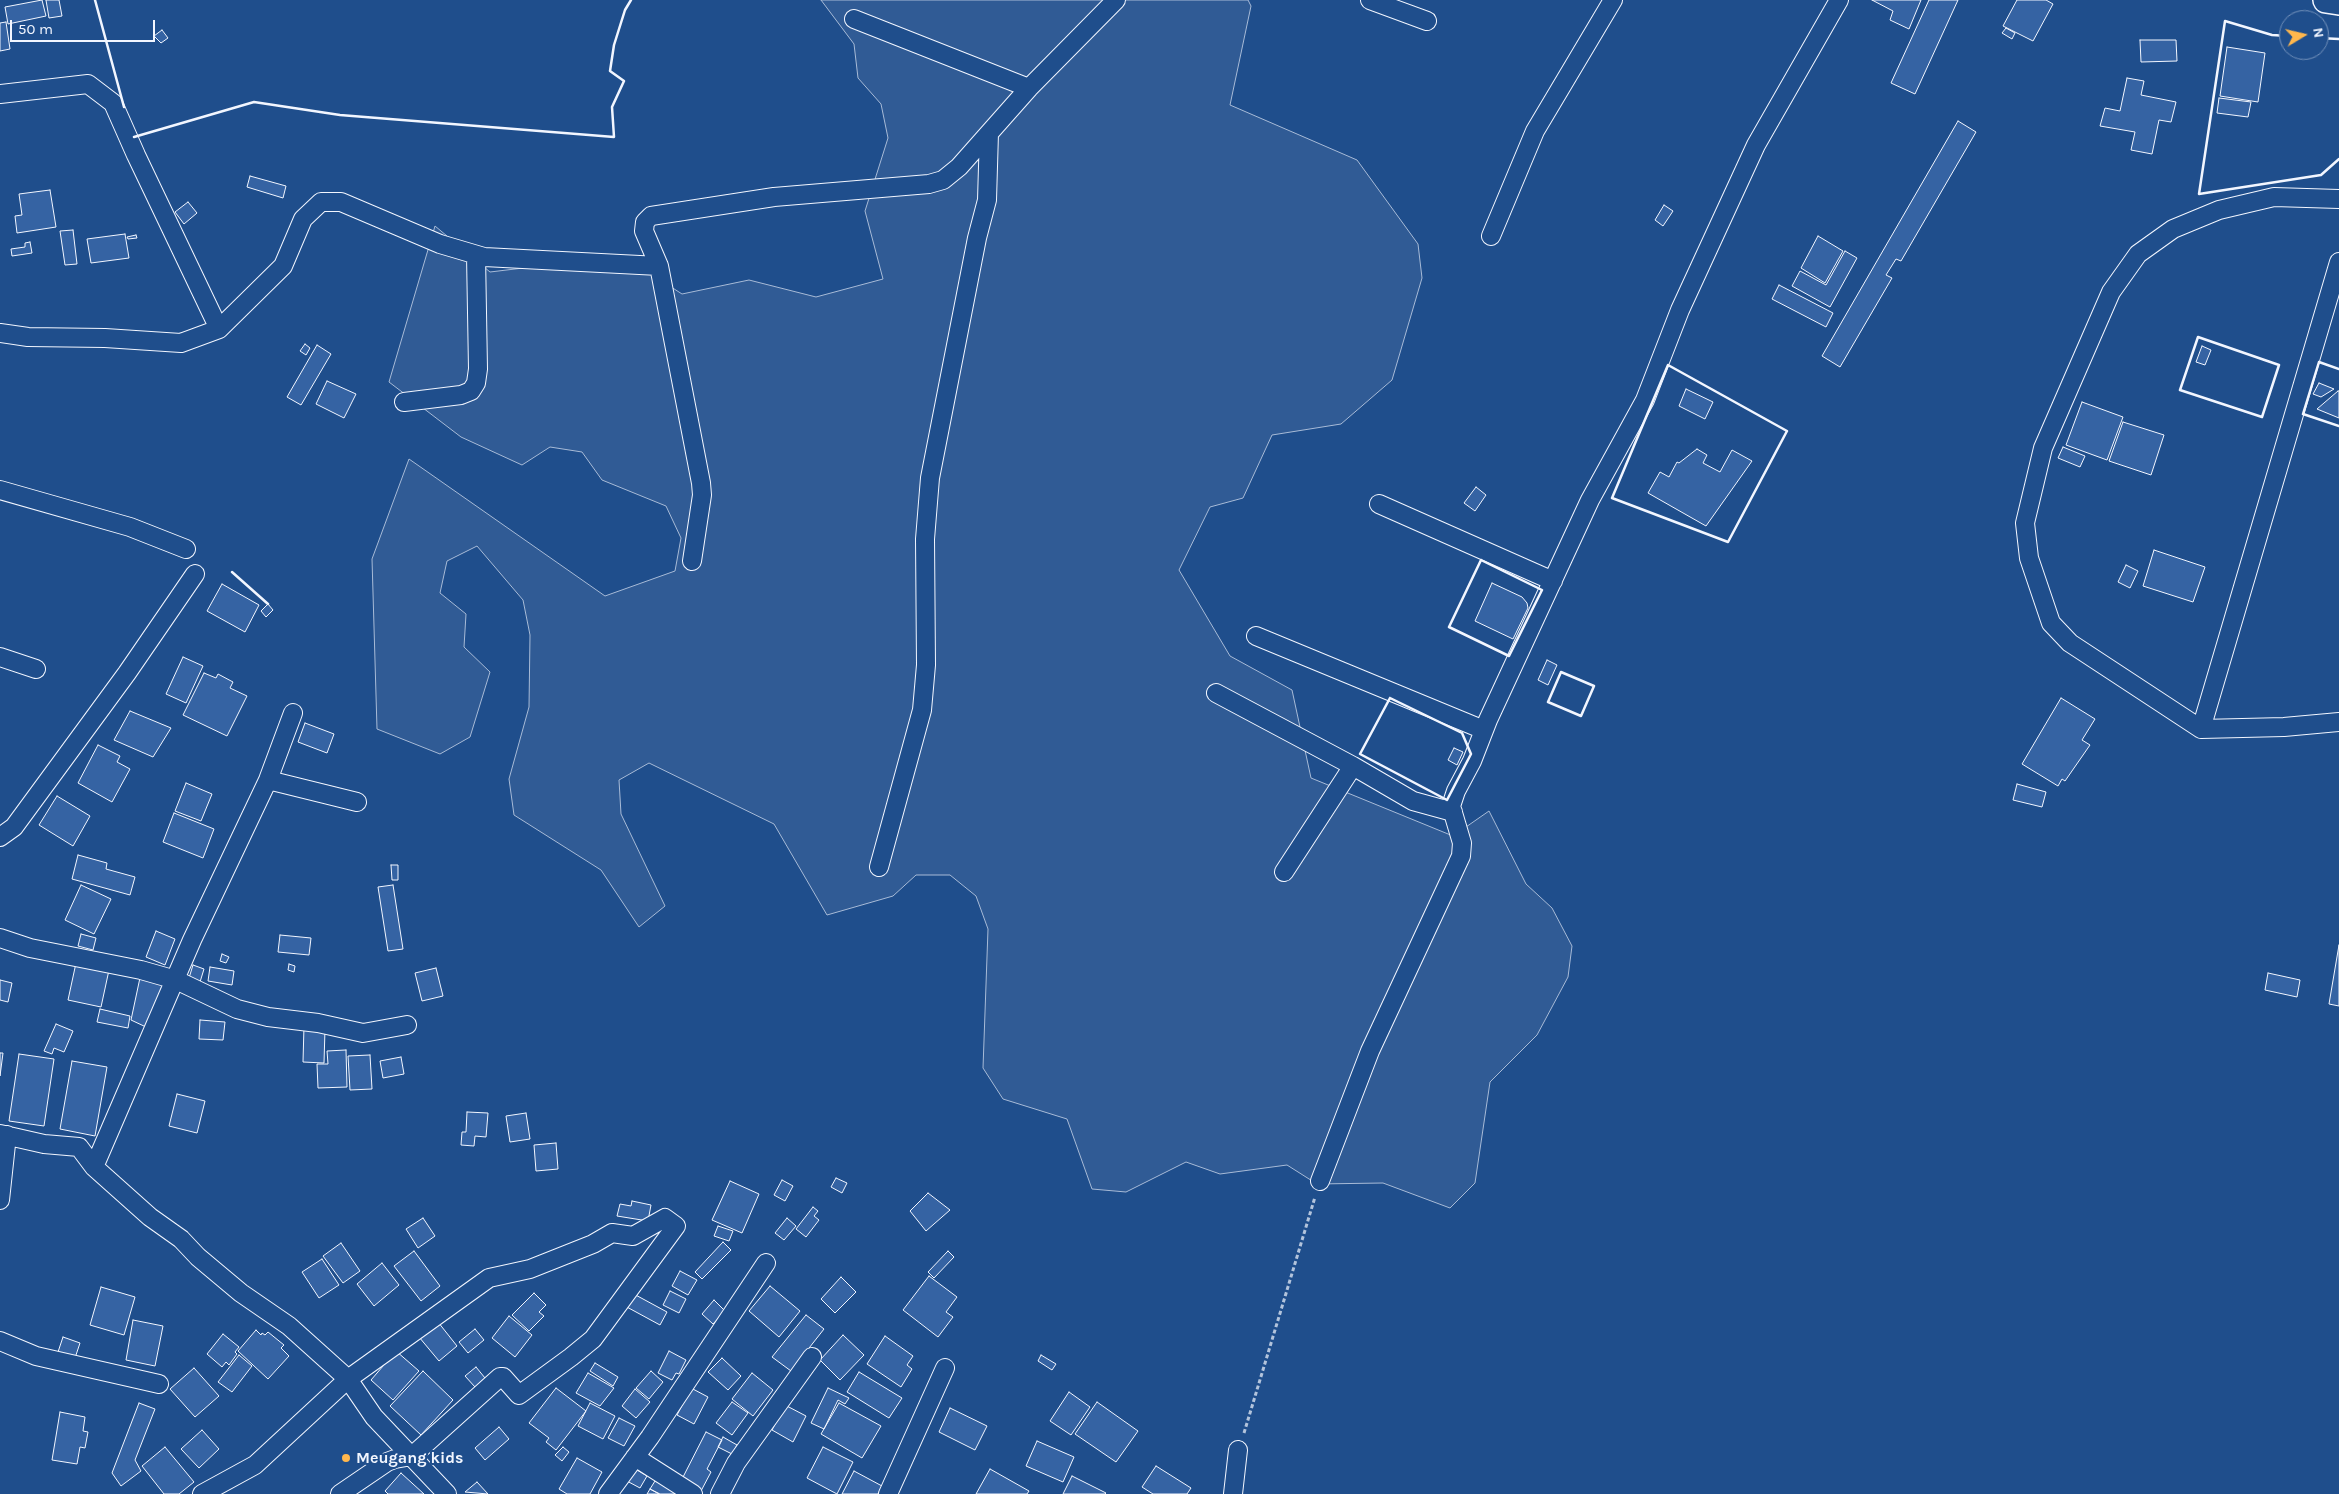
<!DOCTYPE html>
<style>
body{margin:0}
#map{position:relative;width:2339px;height:1494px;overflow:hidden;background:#1f4e8c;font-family:Karla,sans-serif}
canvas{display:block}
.north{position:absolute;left:2279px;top:10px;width:50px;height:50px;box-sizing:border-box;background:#1f4e8c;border:1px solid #7391ba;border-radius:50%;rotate:81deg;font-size:14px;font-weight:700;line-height:20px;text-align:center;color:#f2f6ff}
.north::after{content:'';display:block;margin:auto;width:18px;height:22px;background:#ffb74d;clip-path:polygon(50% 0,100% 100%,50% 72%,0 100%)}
.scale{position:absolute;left:10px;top:20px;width:145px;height:22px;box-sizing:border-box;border:2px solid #f2f6ff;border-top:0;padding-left:6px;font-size:15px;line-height:18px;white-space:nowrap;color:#f2f6ff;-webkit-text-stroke:4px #1f4e8c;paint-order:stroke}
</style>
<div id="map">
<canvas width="2339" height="1494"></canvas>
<div class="north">N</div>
<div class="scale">50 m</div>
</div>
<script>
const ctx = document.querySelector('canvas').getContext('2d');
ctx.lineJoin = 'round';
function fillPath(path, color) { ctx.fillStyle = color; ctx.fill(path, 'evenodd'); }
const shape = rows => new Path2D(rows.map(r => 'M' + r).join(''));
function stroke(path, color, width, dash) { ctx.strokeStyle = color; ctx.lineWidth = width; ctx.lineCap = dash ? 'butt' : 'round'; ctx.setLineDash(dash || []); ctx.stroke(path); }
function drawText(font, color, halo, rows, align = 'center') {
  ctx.font = font + ' Karla,sans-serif'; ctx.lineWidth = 4; ctx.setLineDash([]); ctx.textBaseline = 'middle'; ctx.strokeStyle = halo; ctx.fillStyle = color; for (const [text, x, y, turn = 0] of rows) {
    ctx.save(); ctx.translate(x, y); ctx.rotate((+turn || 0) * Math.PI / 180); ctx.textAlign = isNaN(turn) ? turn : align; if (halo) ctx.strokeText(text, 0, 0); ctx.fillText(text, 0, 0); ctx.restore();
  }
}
const built = shape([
 [821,0,1248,0,1251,6,1230,105,1357,160,1418,244,1422,278,1392,380,1341,424,1272,435,1243,498,1210,507,1179,570,1230,656,1292,690,1311,778,1453,836,1489,811,1526,884,1552,908,1572,946,1568,977,1537,1035,1490,1082,1475,1183,1450,1208,1383,1183,1317,1184,1287,1165,1220,1174,1186,1162,1126,1192,1092,1189,1067,1119,1003,1099,983,1068,988,929,976,896,950,875,916,875,893,896,827,915,774,824,649,763,619,780,621,814,665,906,639,927,601,870,514,815,509,779,529,707,530,635,523,600,477,546,447,561,440,593,466,614,464,647,490,672,470,737,440,754,377,729,372,559,409,459,605,596,675,571,681,538,666,506,602,480,582,452,550,447,522,465,461,437,389,382,435,226,490,272,623,256,682,294,749,280,816,297,883,279,865,211,888,138,881,104,858,78,854,44,821,0]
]);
fillPath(built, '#305b95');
stroke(built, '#a8bbd7', 1);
const building = shape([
 [42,0,46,16,8,24,5,7,42,0],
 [46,0,59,0,62,16,49,18,46,0],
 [1872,0,1921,0,1909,29,1890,20,1893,11,1872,0],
 [1929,0,1958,0,1915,94,1891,83,1929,0],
 [2017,0,2046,0,2053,4,2033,41,2003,26,2017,0],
 [6,22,10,49,0,51,0,23,6,22],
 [2006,28,2015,33,2012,39,2002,33,2006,28],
 [162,30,168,38,161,43,154,36,162,30],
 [2140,40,2176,40,2177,61,2141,62,2140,40],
 [2227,47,2265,53,2258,102,2220,96,2227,47],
 [2127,78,2144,81,2141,95,2176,102,2171,122,2159,120,2152,154,2131,150,2135,132,2100,126,2105,108,2120,111,2127,78],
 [2219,98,2251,102,2248,117,2217,113,2219,98],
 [1958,121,1976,132,1901,261,1896,259,1886,275,1892,278,1840,367,1822,356,1958,121],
 [250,176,286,186,283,198,247,187,250,176],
 [50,190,56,227,17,233,15,216,22,215,19,194,50,190],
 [188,202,197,213,184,224,175,212,188,202],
 [1664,205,1673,211,1663,226,1655,220,1664,205],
 [73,230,77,264,65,265,60,231,73,230],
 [125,234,129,258,91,263,87,239,125,234],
 [136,235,137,238,128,239,127,237,136,235],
 [1818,236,1843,251,1825,283,1801,268,1818,236],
 [30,242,32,253,12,256,11,249,25,247,25,243,30,242],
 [1845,251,1857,258,1830,307,1792,286,1800,271,1826,285,1845,251],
 [1779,285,1833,313,1826,327,1772,299,1779,285],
 [305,344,310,348,306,355,300,351,305,344],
 [317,345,331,354,301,405,287,397,317,345],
 [2202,346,2211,350,2205,365,2196,362,2202,346],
 [327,381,356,394,344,418,316,404,327,381],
 [2319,383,2334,389,2321,397,2313,394,2319,383],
 [1686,389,1713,402,1705,419,1679,406,1686,389],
 [2338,391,2339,391,2339,418,2317,409,2338,391],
 [2082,402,2123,417,2107,460,2066,445,2082,402],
 [2123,422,2164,435,2151,475,2109,461,2123,422],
 [2063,447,2085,456,2080,467,2058,458,2063,447],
 [1697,449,1707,455,1703,463,1720,472,1732,450,1752,461,1706,526,1648,493,1660,472,1669,477,1677,462,1679,463,1697,449],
 [1476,487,1486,495,1475,511,1464,503,1476,487],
 [2154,550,2205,567,2193,602,2143,586,2154,550],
 [2126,565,2138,571,2130,588,2118,582,2126,565],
 [1492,583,1522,597,1527,603,1528,608,1513,639,1475,621,1492,583],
 [222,584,259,605,245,632,207,611,222,584],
 [268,604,273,610,266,617,261,611,268,604],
 [183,657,203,666,186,703,166,694,183,657],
 [1547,660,1557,665,1548,685,1538,680,1547,660],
 [204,673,216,678,218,674,233,682,230,688,247,696,227,736,183,715,204,673],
 [2061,698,2095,719,2082,740,2090,745,2065,781,2062,779,2058,786,2022,764,2061,698],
 [130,711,171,728,153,757,114,740,130,711],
 [305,723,334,734,327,753,298,742,305,723],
 [98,745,120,756,117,762,130,769,112,802,78,783,98,745],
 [1454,748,1463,752,1457,765,1448,760,1454,748],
 [186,783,212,794,201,821,175,811,186,783],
 [2017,784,2046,792,2042,807,2013,800,2017,784],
 [57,796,90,816,73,846,39,825,57,796],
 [174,813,214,829,203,858,163,842,174,813],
 [78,855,107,863,106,869,135,877,130,895,72,879,78,855],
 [391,865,398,865,398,880,392,880,391,865],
 [81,885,111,899,94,934,65,920,81,885],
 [393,885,403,949,388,951,378,887,393,885],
 [156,931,175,939,165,965,146,957,156,931],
 [81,934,96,938,93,950,78,946,81,934],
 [280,935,311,938,309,955,278,952,280,935],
 [2339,945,2339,1006,2329,1004,2339,945],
 [222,954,229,957,226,963,220,961,222,954],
 [76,963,109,970,101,1007,68,1000,76,963],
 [289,964,295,966,294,972,288,970,289,964],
 [193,965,204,969,200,982,189,978,193,965],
 [210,967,234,971,232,985,208,981,210,967],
 [436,968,443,996,422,1001,415,973,436,968],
 [141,973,166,980,146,1027,131,1020,141,973],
 [2268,973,2300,980,2297,997,2265,990,2268,973],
 [0,980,12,983,8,1002,0,1000,0,980],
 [100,1009,130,1016,128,1028,97,1022,100,1009],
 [200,1020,225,1022,223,1040,199,1039,200,1020],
 [56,1024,73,1031,64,1052,54,1048,52,1054,44,1051,56,1024],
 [304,1026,325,1029,324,1063,303,1062,304,1026],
 [346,1050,347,1087,318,1088,317,1064,328,1064,327,1051,346,1050],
 [0,1053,3,1053,0,1076,0,1053],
 [19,1054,54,1059,44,1126,9,1121,19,1054],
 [370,1055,372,1089,350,1090,348,1056,370,1055],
 [401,1057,404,1074,383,1078,380,1061,401,1057],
 [72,1061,107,1067,95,1136,60,1129,72,1061],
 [177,1094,205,1101,197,1133,169,1126,177,1094],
 [467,1112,488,1113,486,1137,475,1136,474,1146,461,1145,462,1132,466,1132,467,1112],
 [526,1113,530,1139,510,1142,506,1116,526,1113],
 [556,1143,558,1169,536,1171,534,1145,556,1143],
 [836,1178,847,1183,842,1193,831,1187,836,1178],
 [782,1180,793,1186,785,1201,774,1195,782,1180],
 [730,1181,759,1194,742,1233,712,1220,730,1181],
 [928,1193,950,1210,926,1231,910,1211,928,1193],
 [632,1201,651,1205,648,1221,617,1216,620,1204,631,1206,632,1201],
 [813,1207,818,1211,814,1216,819,1220,806,1237,796,1229,813,1207],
 [423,1218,435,1236,418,1248,406,1229,423,1218],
 [787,1218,796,1226,784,1240,775,1233,787,1218],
 [718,1226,733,1231,729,1241,714,1236,718,1226],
 [723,1242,731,1250,702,1279,695,1272,723,1242],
 [341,1243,360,1271,343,1283,323,1256,341,1243],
 [414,1251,440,1286,421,1301,394,1266,414,1251],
 [948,1251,954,1257,934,1278,928,1272,948,1251],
 [322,1259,339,1285,319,1298,302,1272,322,1259],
 [382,1263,399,1285,374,1306,357,1284,382,1263],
 [680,1271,697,1280,688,1295,672,1286,680,1271],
 [929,1276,957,1297,946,1312,953,1317,938,1337,903,1310,929,1276],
 [841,1277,856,1292,835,1313,821,1299,841,1277],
 [770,1286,800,1311,779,1337,749,1311,770,1286],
 [101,1287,135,1297,124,1335,90,1325,101,1287],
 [670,1291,686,1299,679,1313,663,1305,670,1291],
 [534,1293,546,1305,539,1312,544,1316,529,1331,512,1315,534,1293],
 [632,1293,667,1312,660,1325,625,1306,632,1293],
 [714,1300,725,1311,713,1324,702,1314,714,1300],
 [806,1315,824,1329,791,1371,772,1357,806,1315],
 [509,1316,532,1335,515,1357,492,1338,509,1316],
 [133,1320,163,1326,155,1366,126,1360,133,1320],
 [438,1322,457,1346,439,1361,419,1337,438,1322],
 [475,1329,484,1340,468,1353,459,1342,475,1329],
 [256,1330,261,1335,262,1333,265,1335,268,1332,284,1345,281,1348,289,1356,268,1379,238,1351,256,1330],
 [223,1334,239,1347,235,1352,237,1354,229,1365,226,1362,222,1367,207,1354,223,1334],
 [843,1335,864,1355,840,1380,820,1360,843,1335],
 [885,1336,913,1356,907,1365,912,1369,901,1387,867,1364,885,1336],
 [63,1337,80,1343,73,1364,56,1358,63,1337],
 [396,1351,419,1371,393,1400,371,1380,396,1351],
 [669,1351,686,1360,679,1374,676,1373,672,1380,658,1373,669,1351],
 [239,1355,252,1366,232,1392,218,1382,239,1355],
 [1041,1355,1056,1364,1052,1370,1038,1361,1041,1355],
 [722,1358,741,1376,728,1390,708,1372,722,1358],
 [595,1363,618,1377,613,1386,590,1371,595,1363],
 [476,1367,485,1378,475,1387,465,1376,476,1367],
 [194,1368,219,1396,195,1417,170,1389,194,1368],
 [423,1371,453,1400,421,1435,390,1406,423,1371],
 [651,1371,663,1382,649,1399,636,1388,651,1371],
 [859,1372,902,1398,889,1418,847,1392,859,1372],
 [588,1373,614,1388,600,1406,576,1393,588,1373],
 [752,1373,773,1390,753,1416,732,1399,752,1373],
 [556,1388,586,1411,556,1450,546,1442,549,1438,529,1423,556,1388],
 [691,1388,708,1397,694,1424,677,1415,691,1388],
 [828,1388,849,1398,845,1404,838,1400,824,1429,811,1423,828,1388],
 [635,1389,650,1402,636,1418,622,1406,635,1389],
 [1069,1392,1090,1407,1071,1435,1050,1421,1069,1392],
 [732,1402,748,1413,732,1435,716,1423,732,1402],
 [1097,1402,1138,1431,1116,1462,1075,1434,1097,1402],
 [139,1403,155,1409,135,1460,141,1471,121,1486,112,1473,139,1403],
 [590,1403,615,1416,603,1439,578,1426,590,1403],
 [839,1403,881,1426,862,1458,821,1434,839,1403],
 [785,1405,806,1416,793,1442,772,1430,785,1405],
 [950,1408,987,1426,975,1450,939,1432,950,1408],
 [60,1412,85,1417,83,1431,88,1432,85,1448,80,1447,77,1464,52,1460,60,1412],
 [619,1418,635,1426,624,1446,608,1438,619,1418],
 [499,1427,509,1439,485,1460,475,1448,499,1427],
 [202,1430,219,1449,199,1468,181,1449,202,1430],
 [706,1432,722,1440,707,1469,711,1472,701,1491,681,1481,706,1432],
 [723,1437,737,1445,732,1454,718,1447,723,1437],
 [1037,1441,1074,1457,1063,1482,1026,1466,1037,1441],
 [165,1447,194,1482,179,1494,164,1494,142,1466,165,1447],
 [563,1447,569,1452,562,1461,555,1455,563,1447],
 [823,1447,853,1462,837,1494,807,1478,823,1447],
 [577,1458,602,1472,590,1494,567,1494,559,1489,577,1458],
 [1156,1466,1191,1488,1187,1494,1153,1494,1142,1487,1156,1466],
 [632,1467,647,1476,640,1488,625,1480,632,1467],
 [990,1469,1029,1491,1027,1494,976,1494,990,1469],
 [854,1471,882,1486,878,1494,842,1494,854,1471],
 [401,1473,424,1494,388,1494,385,1491,401,1473],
 [1072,1476,1106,1493,1105,1494,1063,1494,1072,1476],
 [655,1481,676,1491,674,1494,660,1494,650,1489,655,1481],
 [477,1482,488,1494,465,1492,477,1482],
 [650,1489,659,1494,647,1494,650,1489]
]);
fillPath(building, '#3563a3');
stroke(building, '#f2f6ff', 1);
const minor = shape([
 [1370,0,1427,21],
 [854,19,1029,88],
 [0,94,88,84,113,103,136,155,219,329],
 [2339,199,2274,197,2219,210,2173,229,2138,254,2111,292,2043,448,2025,523,2029,558,2051,623,2070,643,2201,729,2284,727,2339,722],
 [1491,236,1535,131,1613,0],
 [659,266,701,483,702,495,692,561],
 [0,333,28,337,105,338,181,343,219,329,283,266,303,219,321,202,341,202,440,244,484,257,659,266,644,231,645,222,651,216,774,197,929,184,943,180,959,167,1029,88,1116,0],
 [404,402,461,395,471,391,476,383,478,369,476,255],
 [0,490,130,527,186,549],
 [1379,504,1553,581],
 [1256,636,1484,730],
 [0,657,36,669],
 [1216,693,1353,766],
 [2201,729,2339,262],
 [268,780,357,802],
 [0,837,14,827,127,673,195,574],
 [879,867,922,710,926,665,925,539,930,478,977,238,987,200,989,133],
 [1284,872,1353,766,1413,801,1453,812],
 [0,938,30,948,141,970,176,980,237,1009,268,1017,318,1023,363,1033,407,1025],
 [0,1134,44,1144,79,1147,94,1167,150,1217,181,1239,198,1257,241,1293,289,1326,348,1379,374,1417,447,1494],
 [94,1167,192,940,268,780,293,713],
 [1320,1181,1370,1051,1461,856,1462,843,1451,806,1456,791,1472,761,1488,720,1590,500,1645,400,1680,310,1756,145,1839,0],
 [0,1200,7,1135],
 [0,1341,36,1356,159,1384],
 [635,1457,693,1494],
 [202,1494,255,1465,348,1379,489,1278,530,1269,593,1244,612,1233,633,1236,665,1218,676,1226,593,1339,571,1357,519,1395,503,1377,500,1377,412,1456,395,1459,387,1462,340,1494],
 [608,1494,650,1437,766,1263],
 [720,1494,736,1463,812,1357],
 [888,1494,945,1368],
 [1233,1494,1238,1450]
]);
const secondary = shape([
 [2326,0,2339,2]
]);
stroke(minor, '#f2f6ff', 20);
stroke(secondary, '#f2f6ff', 28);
stroke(shape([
 [1244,1433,1315,1197]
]), '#b3c4dc', 3, [4, 2.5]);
stroke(minor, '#1f4e8c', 18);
stroke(secondary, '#1f4e8c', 25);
stroke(shape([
 [95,0,124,107],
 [2289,36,2272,35,2225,21,2199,194,2321,175,2339,159],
 [2319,38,2339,39],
 [134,137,254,102,340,115,614,137,612,107,624,81,610,71,614,45,625,10,631,0],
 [2198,337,2279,365,2262,417,2180,390,2198,337],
 [1668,365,1787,431,1728,542,1612,498,1668,365],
 [2339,369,2319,362,2303,414,2339,426],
 [1481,560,1542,590,1509,656,1449,627,1481,560],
 [232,572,268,604],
 [1561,672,1594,686,1581,716,1548,702,1561,672],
 [1390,698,1462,733,1471,754,1447,800,1360,754,1390,698]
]), '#f2f6ff', 2.5);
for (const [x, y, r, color] of [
 [346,1458,5,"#ffb74d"]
]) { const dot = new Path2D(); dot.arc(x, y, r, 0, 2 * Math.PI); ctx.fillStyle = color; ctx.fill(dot); stroke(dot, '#1f4e8c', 2); }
drawText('bold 16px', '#f2f6ff', '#1f4e8c', [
 ["Meugang kids",356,1458]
], 'left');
</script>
